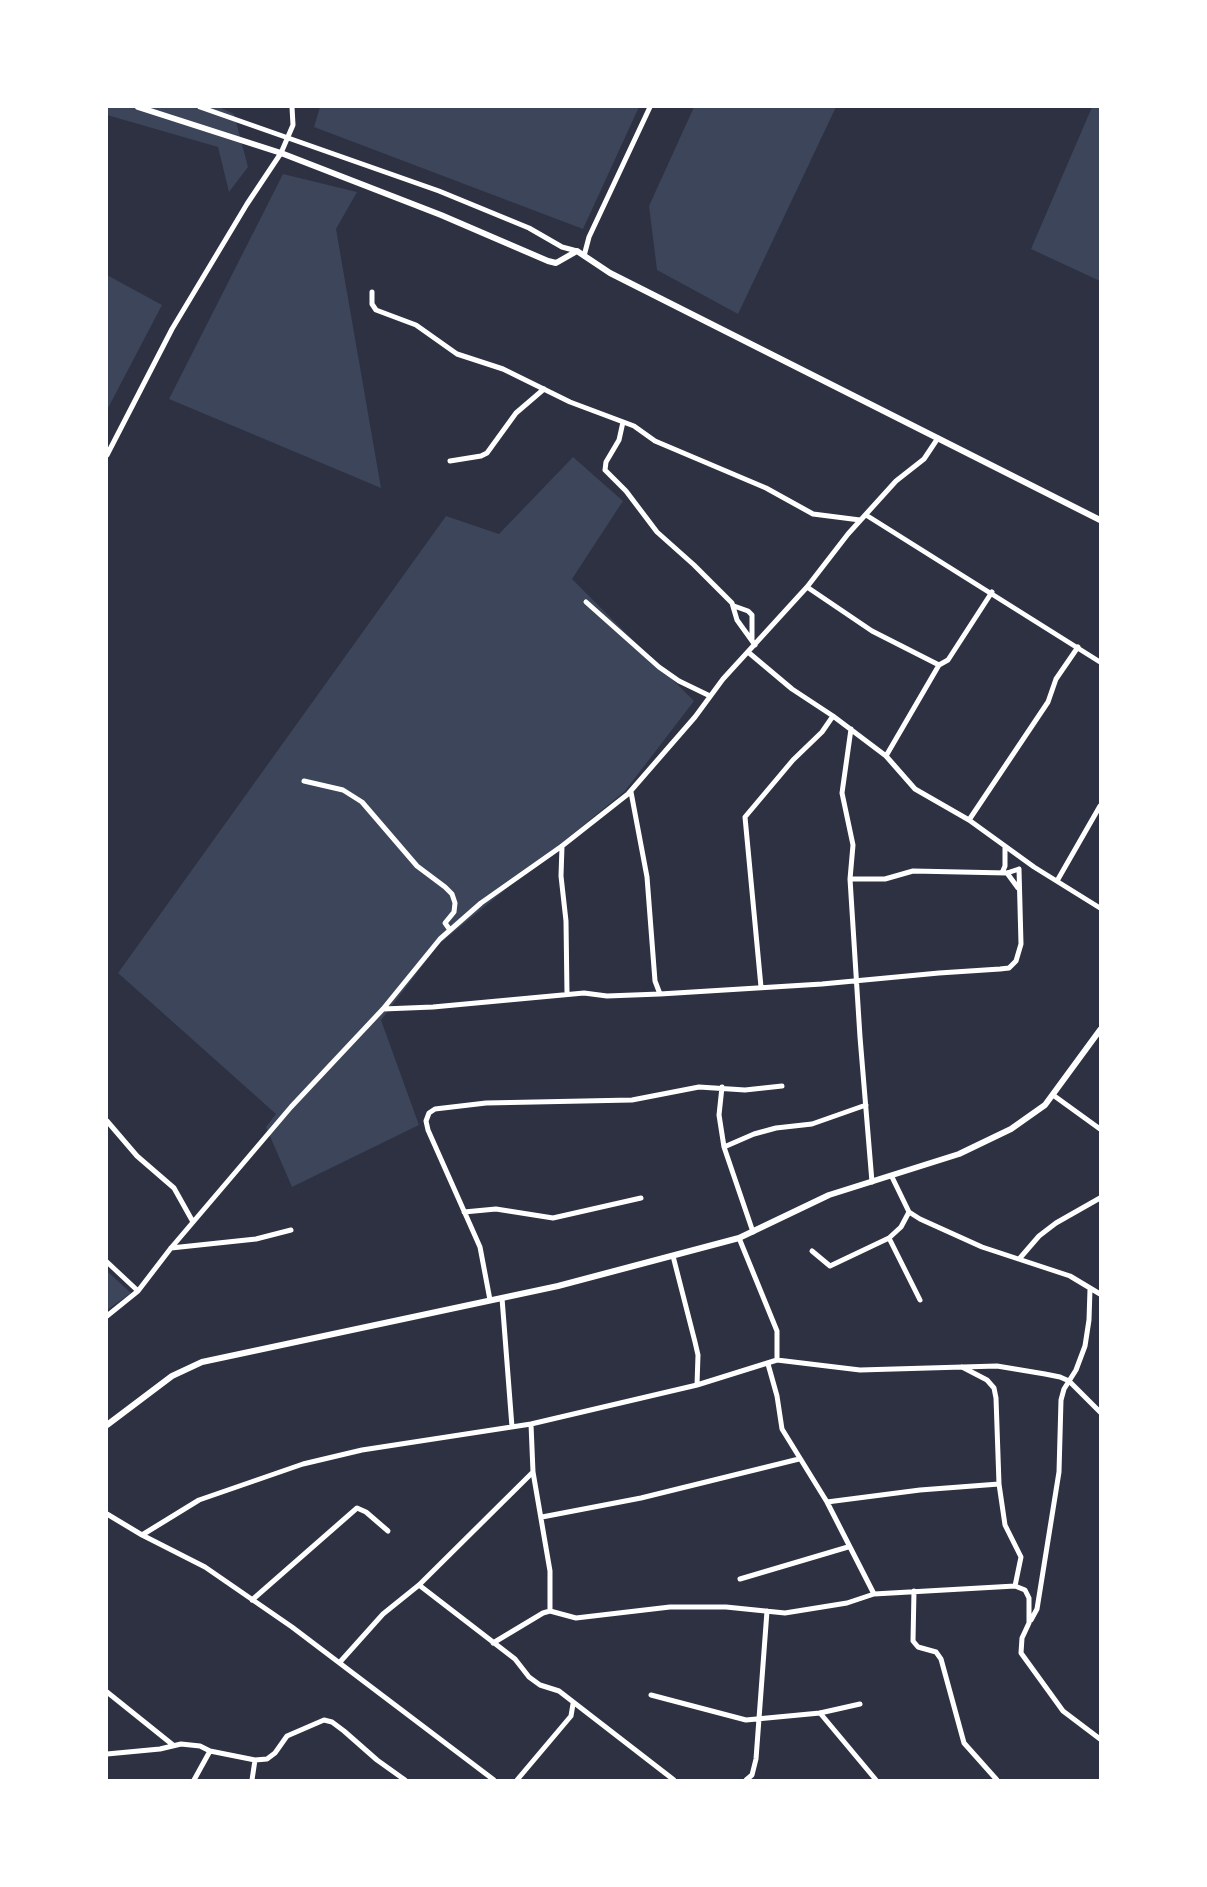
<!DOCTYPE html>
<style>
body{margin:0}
#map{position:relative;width:1207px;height:1887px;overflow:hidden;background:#2d3142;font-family:Barlow,sans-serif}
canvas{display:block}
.frame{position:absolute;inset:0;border:108px solid #fff;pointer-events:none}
</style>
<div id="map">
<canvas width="1207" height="1887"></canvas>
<div class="frame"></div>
</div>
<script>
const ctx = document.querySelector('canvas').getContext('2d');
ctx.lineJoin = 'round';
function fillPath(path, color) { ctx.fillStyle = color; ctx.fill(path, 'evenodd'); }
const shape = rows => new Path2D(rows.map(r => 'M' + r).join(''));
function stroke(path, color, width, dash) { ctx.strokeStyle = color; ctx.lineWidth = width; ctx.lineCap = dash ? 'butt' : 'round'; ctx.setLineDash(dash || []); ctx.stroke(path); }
fillPath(shape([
 [107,107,219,107,234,114,248,167,229,192,218,147,107,115],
 [320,107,639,107,583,229,314,127],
 [694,107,836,107,738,314,657,270,649,206],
 [1092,107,1100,107,1100,281,1031,249],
 [283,174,357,192,336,229,381,488,169,399],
 [107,275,162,305,107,410],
 [573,457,623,501,572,579,694,701,625,791,438,945,381,1020,419,1125,292,1187,266,1127,276,1114,118,973,446,516,499,534],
 [107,1271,131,1293,107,1310]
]), '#3c4559');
stroke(shape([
 [200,107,439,191,529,228,562,247,577,251],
 [584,256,589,237,650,107],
 [372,292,372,304,376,310,416,325,457,354,503,369,570,402,634,426,655,441,766,488,813,514,860,520],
 [623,422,619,440,606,462,605,470,626,491,657,532,694,565,732,603,737,620,755,645],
 [107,455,172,329,247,204,281,153,293,125,292,107],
 [450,461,481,456,487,453,516,413,544,389],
 [866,515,1100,662],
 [807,587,872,631,939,665,948,660,992,592],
 [586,602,659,667,679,681,710,696],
 [734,606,748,611,752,615,752,640],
 [748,652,792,689,833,716,886,756,915,789,969,820,1034,867,1100,908],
 [851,729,842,793,853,845,850,879,860,1037,872,1182],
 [886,756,939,665],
 [304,781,343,790,362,802,417,866,445,887,452,894,455,903,454,912,445,923,450,930],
 [631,792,647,877,655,981,660,994],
 [969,820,1048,702,1056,679,1078,647],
 [562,846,561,876,566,921,567,994],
 [1002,873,1005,866,1005,847],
 [1007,873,1018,888],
 [850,879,885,879,913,871,1007,873,1019,869],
 [1057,881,1100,806],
 [761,987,745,817,793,760,822,732,833,716],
 [383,1009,433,1007,584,993,607,996,660,994,822,984,939,973,1000,969,1009,968,1016,961,1021,944,1019,869],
 [722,1087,719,1115,724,1147,753,1232],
 [1053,1095,1100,1129],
 [107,1121,137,1156,174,1188,193,1222],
 [724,1147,754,1134,776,1128,812,1124,866,1105],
 [892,1177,909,1212,920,1219,982,1247,1070,1276,1100,1294],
 [464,1212,496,1209,553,1218,641,1198],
 [909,1212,901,1227,889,1238,920,1300],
 [739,1238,777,1331,777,1360],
 [171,1248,256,1239,291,1230],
 [812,1251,830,1266,889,1238],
 [673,1256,695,1342,698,1355,697,1385],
 [1020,1258,1039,1236,1056,1223,1100,1198],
 [107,1262,138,1291],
 [502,1298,512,1427],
 [490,1300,480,1247,428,1130,426,1121,429,1113,435,1109,486,1103,632,1100,699,1087,745,1090,782,1086],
 [107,1316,138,1291,171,1248,291,1107,383,1009,440,939,481,903,562,846,628,794,695,717,723,679,807,587,848,534,896,481,924,459,938,438],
 [768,1364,777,1396,782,1429,827,1502,874,1594],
 [962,1367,987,1380,994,1388,996,1398,999,1484,1005,1525,1021,1557,1015,1586],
 [531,1424,533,1472,550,1571,550,1611],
 [827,1502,920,1490,999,1484],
 [107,1514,142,1535,205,1567,292,1627,494,1780],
 [542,1517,641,1498,799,1459],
 [142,1535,199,1500,303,1464,362,1450,531,1424,697,1385,777,1360,860,1370,997,1366,1045,1374,1060,1377,1069,1381,1100,1412],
 [740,1579,848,1547],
 [419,1585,515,1659,529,1677,540,1685,559,1691,674,1780],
 [914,1591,913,1641,918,1647,936,1652,941,1659,964,1743,997,1780],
 [252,1600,357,1508,366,1512,388,1531],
 [1031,1620,1037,1609,1059,1472,1061,1400,1064,1389,1076,1370,1085,1346,1089,1320,1090,1289],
 [493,1643,543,1613,550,1611,576,1618,670,1607,726,1607,785,1613,847,1603,874,1594,1015,1586,1025,1590,1029,1598,1029,1623,1022,1638,1021,1653,1063,1711,1100,1739],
 [340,1662,383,1614,419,1585,533,1472],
 [107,1692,173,1745],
 [651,1695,746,1720,820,1713,860,1704],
 [820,1713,876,1780],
 [107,1754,160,1749,181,1744,200,1746,210,1751,255,1760,267,1759,275,1753,287,1736,324,1720,332,1722,344,1731,377,1760,405,1780],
 [194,1780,210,1751],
 [252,1780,255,1760],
 [517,1780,571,1716,573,1704],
 [746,1780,752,1775,756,1759,767,1611]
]), '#fff', 5);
stroke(shape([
 [138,107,281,153,441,215,548,261,556,263,577,251,610,273,1100,520],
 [107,1425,172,1376,202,1362,558,1286,739,1238,829,1195,959,1154,1011,1129,1045,1105,1100,1030]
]), '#fff', 6);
</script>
